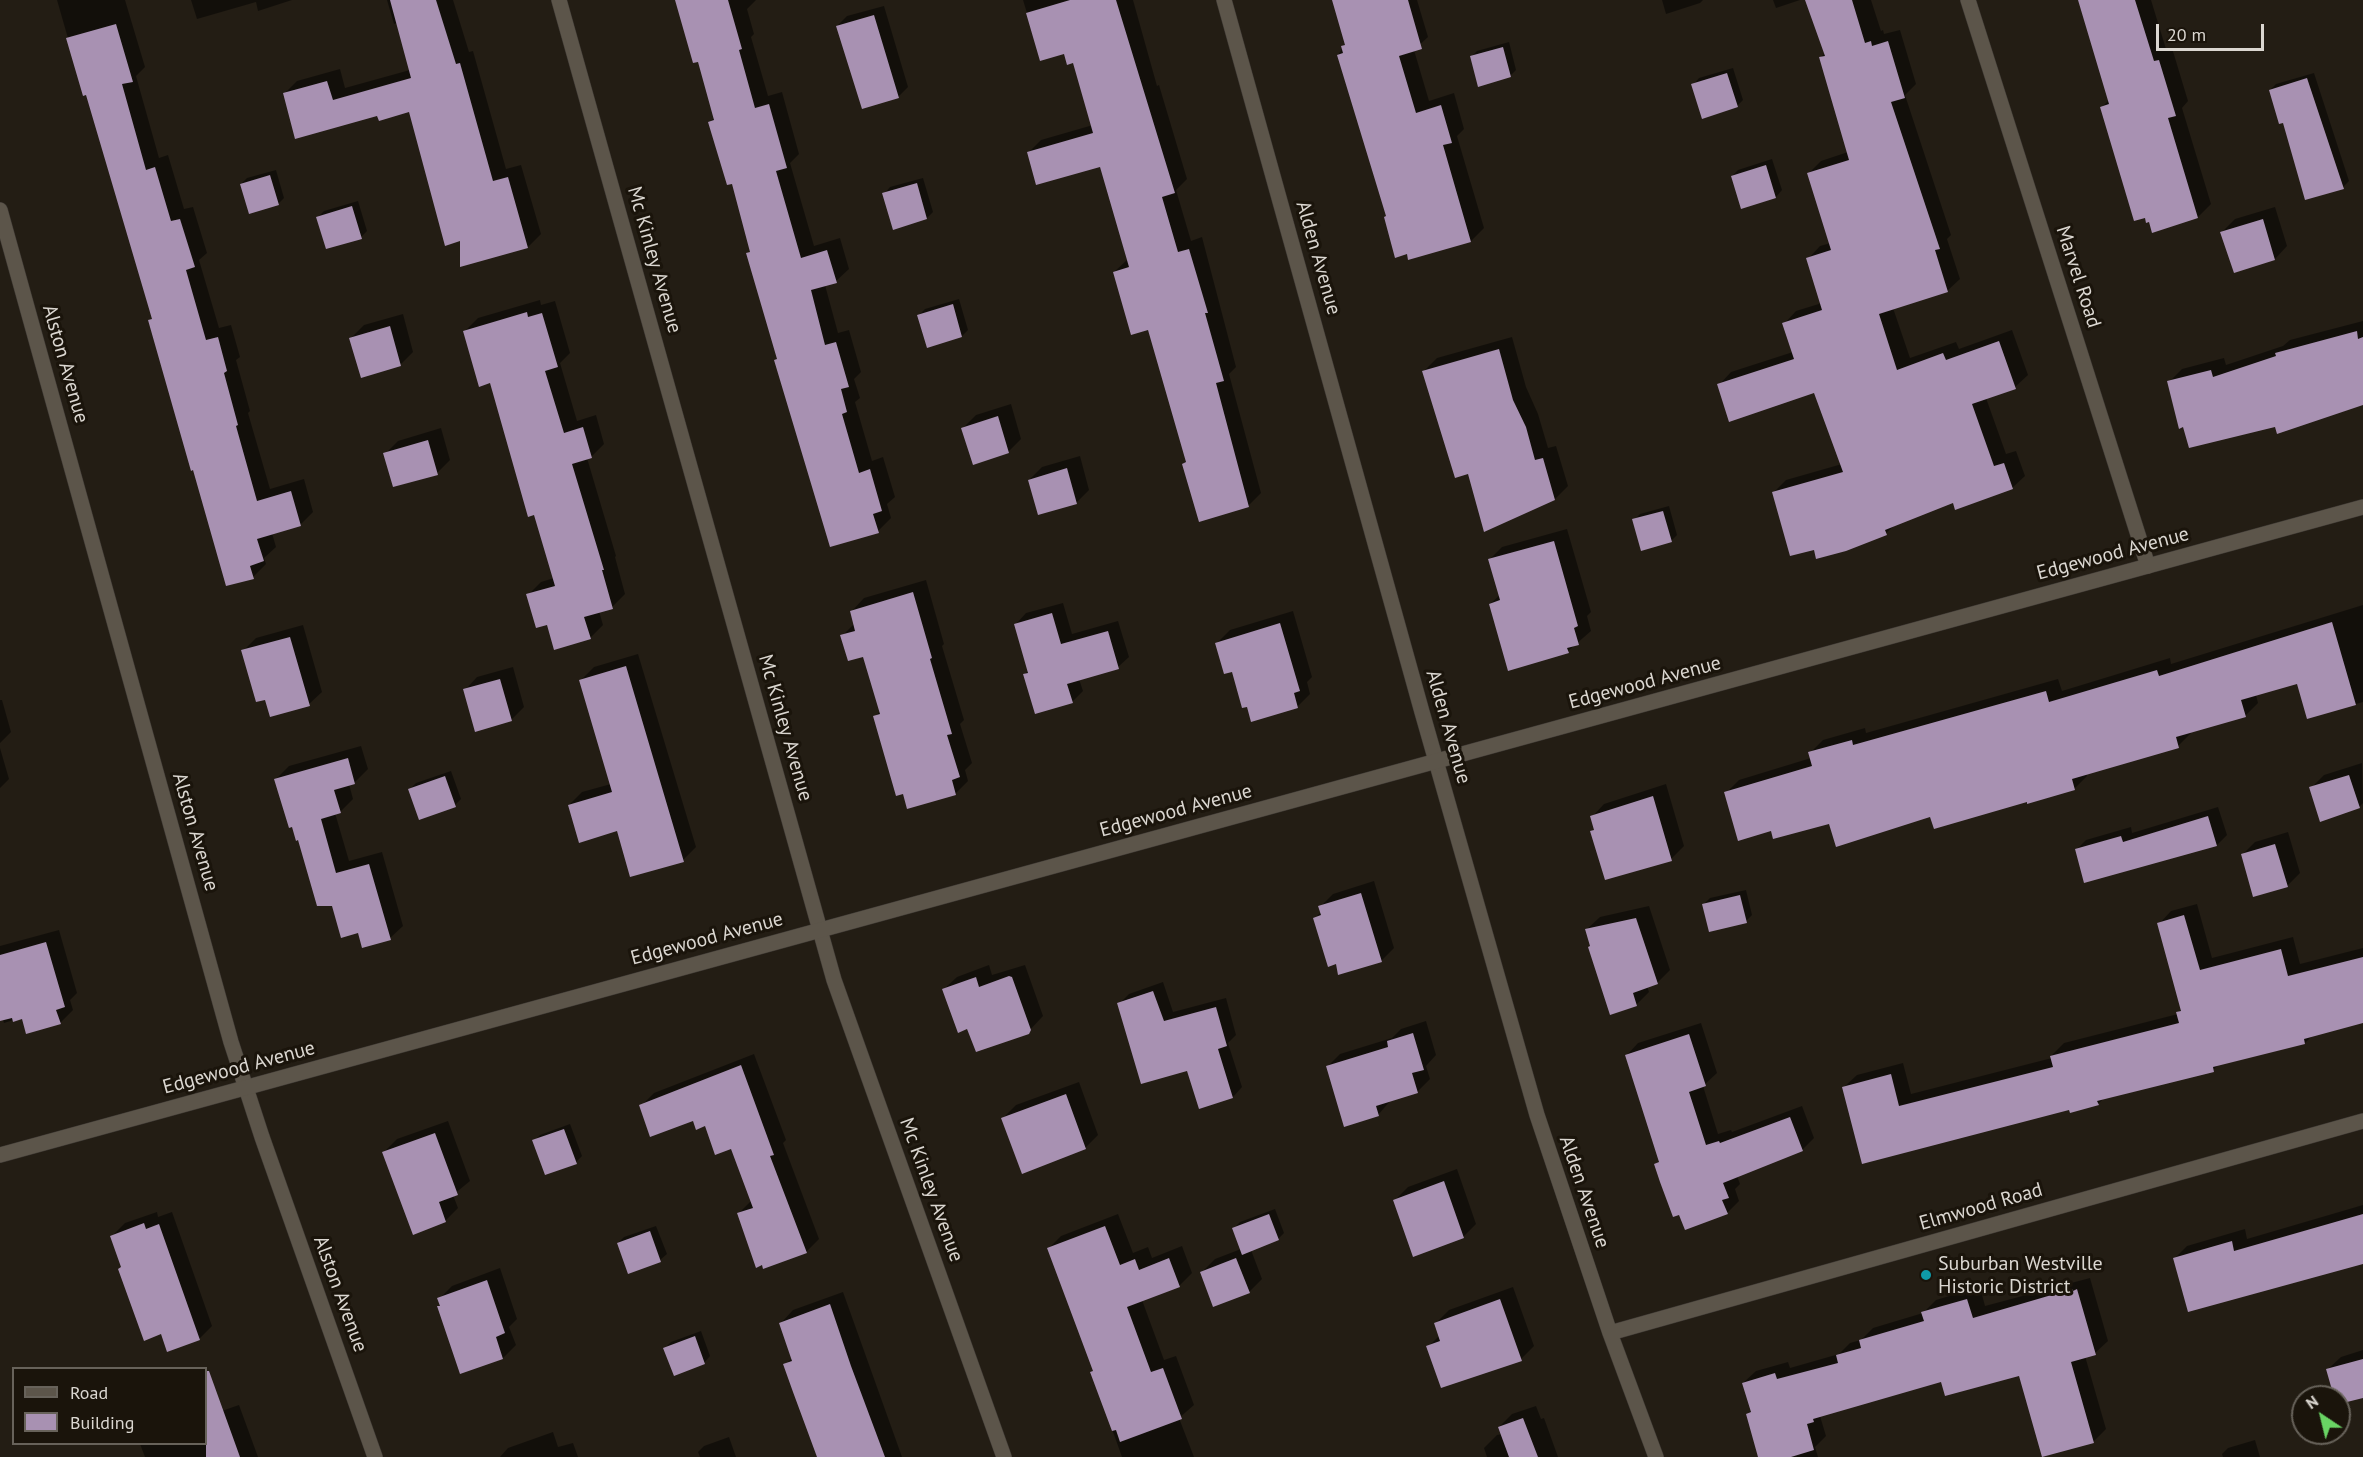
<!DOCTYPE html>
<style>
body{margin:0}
#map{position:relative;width:2363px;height:1457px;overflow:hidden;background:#231d14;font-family:"PT Sans",sans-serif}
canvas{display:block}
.legend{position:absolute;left:12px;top:1367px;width:195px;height:78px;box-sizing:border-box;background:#1a140b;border:2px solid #67625a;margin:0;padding:8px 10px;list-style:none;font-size:18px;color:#dbd7d1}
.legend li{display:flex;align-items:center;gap:12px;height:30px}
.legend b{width:30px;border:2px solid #67625a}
.north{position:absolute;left:2291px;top:1385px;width:60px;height:60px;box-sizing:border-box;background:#1a140b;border:2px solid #67625a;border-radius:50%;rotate:325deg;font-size:16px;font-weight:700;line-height:24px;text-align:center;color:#dbd7d1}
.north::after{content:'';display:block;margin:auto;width:21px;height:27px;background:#69d464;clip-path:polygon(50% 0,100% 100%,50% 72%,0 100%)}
.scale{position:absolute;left:2156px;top:24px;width:108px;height:27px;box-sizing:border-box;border:3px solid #dbd7d1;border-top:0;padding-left:8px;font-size:18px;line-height:21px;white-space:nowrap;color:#dbd7d1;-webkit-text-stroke:4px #1a140b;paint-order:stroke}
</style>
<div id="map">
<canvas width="2363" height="1457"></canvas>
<ul class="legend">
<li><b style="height:8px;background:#5c554a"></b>Road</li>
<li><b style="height:16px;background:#a891b2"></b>Building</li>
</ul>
<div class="north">N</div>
<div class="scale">20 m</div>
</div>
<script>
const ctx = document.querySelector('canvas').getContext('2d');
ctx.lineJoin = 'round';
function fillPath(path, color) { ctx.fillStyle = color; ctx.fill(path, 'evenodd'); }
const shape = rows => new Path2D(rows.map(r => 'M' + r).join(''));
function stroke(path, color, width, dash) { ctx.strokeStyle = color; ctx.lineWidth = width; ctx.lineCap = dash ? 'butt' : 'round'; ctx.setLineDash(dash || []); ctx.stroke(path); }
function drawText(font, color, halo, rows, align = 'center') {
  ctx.font = font + ' "PT Sans",sans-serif'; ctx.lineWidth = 6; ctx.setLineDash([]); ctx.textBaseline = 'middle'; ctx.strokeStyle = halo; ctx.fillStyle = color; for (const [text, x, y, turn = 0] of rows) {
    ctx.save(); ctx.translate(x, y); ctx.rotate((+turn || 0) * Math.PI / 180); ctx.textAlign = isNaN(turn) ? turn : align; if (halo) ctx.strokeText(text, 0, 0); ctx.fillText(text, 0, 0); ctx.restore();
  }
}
fillPath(shape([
 [57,0,125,0,145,67,136,76,159,158,168,155,184,209,193,207,207,253,199,260,219,328,231,325,240,357,236,360,250,411,248,413,270,489,304,479,313,512,300,525,272,533,276,547,264,558,266,564,253,577,150,321,153,318,87,93,84,94],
 [191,0,292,0,258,11,256,2,197,19],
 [387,0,453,0,469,52,473,51,506,169,521,165,541,234,528,247,462,239,410,110,378,114,284,94,297,81,340,69,345,88,410,70,397,23,394,24],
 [677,0,756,0,747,9,754,34,751,37,768,96,782,92,799,154,790,163,814,246,840,238,849,269,836,281,825,285,838,333,849,330,861,372,854,379,860,398,855,402,872,461,883,457,895,497,887,504,891,518,878,531,776,360,778,358,733,182,710,122,715,117,699,60],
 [1023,0,1133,0,1157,86,1159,85,1187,179,1176,190,1191,241,1202,237,1236,367,1229,374,1261,493,1248,506,1183,464,1187,460,1149,328,1114,272,1127,260,1101,165,1028,153,1041,140,1093,125,1074,61,1065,52,1041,59],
 [1334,0,1417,0,1428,37,1414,50,1429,101,1454,93,1464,129,1457,136,1484,228,1471,241,1409,258,1387,215,1338,55,1346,43],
 [1662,0,1703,0,1700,3,1666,14],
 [1773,0,1800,0,1776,8],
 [1807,0,1871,0,1881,31,1883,30,1884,34,1900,30,1916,84,1905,95,1951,235,1947,239,1960,279,1947,291,1893,308,1910,358,1956,342,1959,349,2012,330,2028,375,2015,387,1986,398,2006,454,2016,451,2025,476,2012,488,1954,501,1896,524,1886,533,1815,548,1774,492,1786,480,1842,464,1814,391,1719,385,1731,372,1793,352,1784,324,1796,311,1822,303,1808,259,1820,246,1831,243,1809,173,1821,161,1848,152,1820,58,1825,53],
 [2079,0,2151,0,2166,49,2172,48,2188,101,2182,108,2211,204,2198,217,2153,231,2102,107,2109,100],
 [884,6,908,87,898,97,837,26,847,16],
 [1509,42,1516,70,1510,76,1471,57,1477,51],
 [1733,68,1743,100,1737,106,1693,85,1699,78],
 [2314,73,2349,181,2343,187,2284,121,2270,90,2276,84],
 [1772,159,1782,190,1776,197,1742,207,1732,176,1738,170],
 [276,170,284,198,278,204,241,184,247,178],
 [923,178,933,212,927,218,884,194,890,187],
 [358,201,367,231,361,237,318,217,324,211],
 [2275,207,2287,246,2275,259,2222,232,2235,219],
 [959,299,968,330,962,336,919,315,925,309],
 [540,300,541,305,555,301,570,353,560,363,577,421,596,415,604,444,591,457,587,458,616,556,615,557,625,594,612,607,599,611,603,625,590,638,548,623,528,595,541,582,554,578,536,513,491,382,465,331,478,318],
 [403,314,413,352,401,364,351,338,364,325],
 [2363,321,2363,404,2276,425,2169,382,2182,369,2224,358,2226,365,2283,346,2290,340],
 [1512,337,1526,387,1538,414,1548,448,1556,446,1568,486,1555,499,1469,472,1424,371,1437,358],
 [1011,404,1021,439,1008,452,963,428,976,415],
 [441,428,450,460,437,473,385,454,398,441],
 [1080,456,1089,490,1076,503,1029,480,1042,467],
 [1669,506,1677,535,1671,541,1634,520,1640,514],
 [1567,529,1591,612,1587,616,1591,631,1568,651,1490,604,1500,595,1489,560,1502,547],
 [926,580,944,644,942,646,964,720,960,724,972,763,965,770,968,781,955,794,875,717,880,711,864,655,842,636,855,623,852,611,864,598],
 [1063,603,1072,634,1118,621,1129,657,1118,667,1079,679,1083,691,1072,702,1025,674,1029,670,1016,624,1026,613],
 [2363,605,2363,702,2308,717,2298,682,2256,695,2258,703,2245,716,2191,731,2191,733,2178,746,2086,773,2087,776,2074,789,2028,800,1931,815,1830,822,1772,830,1726,793,1739,780,1811,758,1810,753,1823,740,1865,728,1866,733,2058,679,2062,691,2170,658,2171,664],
 [1293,611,1312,677,1307,682,1310,694,1297,707,1233,670,1217,643,1230,630],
 [303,625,322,692,309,704,266,698,243,651,256,638],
 [638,654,696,847,683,860,569,805,582,792,611,784,581,680,594,667],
 [513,667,524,707,511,720,465,690,477,677],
 [0,700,2,700,11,732,0,743],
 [361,746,368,769,355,782,349,784,353,799,340,812,335,813,349,861,382,852,403,926,390,938,359,931,333,905,300,838,276,779,289,766],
 [0,748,9,779,0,788],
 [2362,763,2363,803,2359,807,2311,788,2324,775],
 [451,771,461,799,455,805,410,789,416,783],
 [1666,784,1684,846,1671,859,1592,832,1595,829,1592,817,1604,804],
 [2218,807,2227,835,2217,845,2076,850,2086,840,2131,827,2132,833],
 [2288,832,2300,873,2287,886,2242,855,2255,842],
 [1374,881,1394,948,1381,961,1337,962,1315,918,1321,912,1320,907,1333,894],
 [1746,890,1752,915,1746,921,1704,904,1710,898],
 [2197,904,2212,958,2293,937,2300,964,2363,948,2363,1022,2312,1036,2305,1043,2219,1064,2213,1070,2104,1098,2098,1104,2070,1108,1863,1162,1844,1087,1857,1075,1903,1063,1911,1094,2052,1058,2051,1056,2064,1043,2178,1014,2182,1008,2159,924,2171,911],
 [1649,906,1670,970,1657,983,1647,986,1649,992,1636,1005,1592,945,1587,929,1600,917],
 [59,930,77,993,70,1000,73,1010,60,1023,23,1017,4,1023,0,1010,0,946],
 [989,965,992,975,1025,965,1043,1016,1028,1032,968,1027,944,989,957,977],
 [1163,982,1173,1012,1226,998,1236,1035,1228,1043,1242,1087,1233,1097,1188,1069,1119,1004,1129,994],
 [1426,1021,1436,1055,1426,1066,1430,1079,1417,1092,1391,1100,1378,1115,1327,1067,1340,1054,1392,1038,1401,1029],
 [1701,1023,1717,1073,1703,1086,1718,1134,1731,1130,1732,1132,1802,1106,1814,1138,1802,1150,1737,1176,1740,1184,1735,1189,1739,1201,1727,1213,1656,1164,1660,1160,1626,1056,1638,1043],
 [754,1054,786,1140,783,1143,819,1239,806,1252,738,1214,752,1200,732,1147,706,1124,641,1106,654,1093],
 [1079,1082,1098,1135,1085,1148,1003,1118,1016,1105],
 [448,1121,470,1181,453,1195,458,1208,445,1221,384,1152,397,1139],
 [570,1124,582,1156,576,1162,534,1141,540,1135],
 [1457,1169,1476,1224,1463,1237,1395,1200,1408,1187],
 [2363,1205,2363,1265,2362,1262,2174,1259,2187,1246,2245,1229,2247,1239],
 [1275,1209,1284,1233,1278,1239,1251,1250,1262,1279,1249,1292,1202,1272,1215,1259,1241,1249,1234,1228,1240,1222],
 [157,1212,158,1217,172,1212,212,1326,199,1339,162,1332,122,1266,112,1236,125,1223],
 [1118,1214,1133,1253,1148,1247,1152,1258,1182,1246,1192,1273,1179,1286,1142,1300,1164,1360,1176,1356,1194,1405,1179,1418,1194,1457,1122,1457,1092,1373,1094,1370,1049,1248,1061,1236],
 [656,1226,667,1254,660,1260,629,1272,618,1243,624,1237],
 [500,1268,517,1319,509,1327,516,1345,503,1358,461,1372,439,1307,441,1304,439,1299,452,1286],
 [2090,1278,2108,1341,2095,1353,2085,1356,2106,1429,2093,1442,2020,1374,1942,1380,1820,1416,1826,1436,1815,1447,1818,1457,1759,1457,1747,1414,1752,1410,1743,1383,1756,1371,1788,1362,1790,1368,1839,1354,1850,1343,1861,1340,1873,1328,1923,1313,1936,1300,1980,1287,1985,1306],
 [1513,1287,1534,1346,1521,1359,1428,1347,1440,1335,1436,1323,1449,1310],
 [843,1292,902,1457,818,1457,785,1365,793,1357,781,1323,793,1310],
 [701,1331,710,1356,704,1363,665,1348,671,1342],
 [2363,1350,2363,1396,2339,1403,2339,1397,2336,1397,2328,1369,2341,1357],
 [239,1405,258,1457,145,1457,140,1444,206,1444,206,1411,207,1416],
 [1536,1406,1541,1419,1544,1418,1558,1457,1487,1457,1484,1448,1497,1435,1502,1434,1499,1427,1512,1414],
 [553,1432,558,1447,573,1443,578,1457,500,1457,508,1448],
 [729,1437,736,1457,700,1457,698,1452,704,1446],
 [2255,1440,2260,1457,2223,1457,2222,1454,2228,1448]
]), '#0007');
fillPath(shape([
 [390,0,436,0,456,64,460,63,493,181,508,177,528,248,460,267,460,241,445,246,409,112,379,121,377,116,295,139,283,93,327,81,333,100,411,78],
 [675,0,728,0,742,49,739,50,755,108,769,104,787,168,776,171,801,258,827,250,837,283,811,290,825,345,836,342,849,387,841,389,847,412,842,414,859,473,870,469,882,511,873,514,879,533,830,547,774,360,777,359,746,253,750,252,732,184,727,185,708,122,714,120,698,62,693,63],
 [1070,0,1116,0,1175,193,1162,197,1178,252,1189,249,1208,313,1205,313,1224,381,1216,383,1249,507,1199,522,1182,464,1186,462,1148,330,1131,335,1113,272,1129,267,1100,167,1036,185,1027,152,1093,133,1073,63,1067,65,1064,54,1040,61,1026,13],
 [1332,0,1408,0,1422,49,1399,56,1416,113,1441,105,1452,143,1443,145,1471,242,1408,260,1407,254,1395,258,1384,217,1386,216,1337,55,1343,53,1341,46,1345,45],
 [1805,0,1852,0,1865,43,1871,41,1872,46,1888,41,1905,98,1891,102,1940,249,1935,250,1948,292,1879,314,1897,370,1943,353,1946,360,1999,341,2016,389,1972,404,1994,466,2004,463,2013,489,1955,510,1953,503,1885,530,1887,535,1846,551,1816,559,1814,550,1790,556,1772,492,1843,472,1814,393,1729,422,1717,384,1794,359,1782,323,1822,310,1806,258,1831,250,1807,173,1849,160,1819,57,1825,56],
 [2078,0,2135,0,2154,61,2159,60,2176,116,2168,118,2198,218,2152,233,2149,222,2146,223,2145,218,2134,221,2100,107,2109,104],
 [874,15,899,98,862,109,836,26],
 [116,24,133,82,122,84,146,170,155,167,171,221,180,219,195,267,186,270,206,340,218,337,227,371,224,373,238,425,236,426,257,501,291,491,301,526,257,539,264,561,250,566,254,579,226,586,193,470,191,471,148,320,152,319,86,95,83,96,66,38],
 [1503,47,1511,77,1478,87,1470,56],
 [1727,73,1738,107,1702,119,1691,84],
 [2307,78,2344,189,2305,200,2283,123,2279,124,2269,90],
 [1766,165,1776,198,1741,209,1731,176],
 [270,175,279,205,249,214,240,184],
 [917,183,927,219,893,230,882,193],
 [352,206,362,239,326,249,316,217],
 [2263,219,2275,260,2234,273,2220,232],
 [953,304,962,337,927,348,917,315],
 [527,312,528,317,542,313,558,367,545,371,564,433,583,427,592,458,572,464,604,570,602,570,613,609,584,617,591,639,554,650,547,625,536,628,526,594,555,586,534,515,528,517,490,383,479,387,463,331],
 [390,326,401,366,361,378,349,338],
 [2357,331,2358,339,2363,337,2363,405,2277,434,2275,427,2189,448,2183,427,2179,429,2167,381,2211,370,2213,377,2276,356,2275,353],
 [1499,349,1513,400,1526,427,1535,460,1543,458,1555,500,1484,532,1468,474,1455,478,1422,371],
 [998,416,1009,453,973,465,961,428],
 [428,440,438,475,393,487,383,453],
 [1067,468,1077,504,1038,515,1028,480],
 [1663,511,1672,542,1641,551,1632,519],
 [1554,541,1578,626,1574,628,1579,645,1567,648,1569,653,1508,671,1489,604,1500,600,1488,559],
 [913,592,932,658,930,659,952,734,947,735,960,777,952,780,956,795,907,809,903,794,896,796,873,716,880,714,863,657,848,661,840,635,855,631,850,611],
 [1052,613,1061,644,1108,631,1119,669,1067,684,1073,703,1035,714,1023,674,1028,673,1014,624],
 [2332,622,2356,705,2307,719,2297,684,2241,700,2246,717,2176,737,2179,748,2072,779,2075,790,2027,804,2027,802,1934,829,1930,817,1836,847,1829,824,1773,839,1771,831,1738,841,1724,792,1812,766,1808,752,1852,740,1853,745,2046,691,2049,702,2157,670,2159,676],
 [1280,623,1300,691,1294,693,1298,708,1251,722,1247,707,1242,708,1232,672,1224,674,1215,643],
 [290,637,310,706,270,717,265,700,256,702,241,650],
 [626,666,684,862,630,877,617,831,579,843,568,805,612,792,579,680],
 [500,679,512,721,475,732,463,689],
 [348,758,355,784,334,790,341,813,321,819,336,873,369,864,391,940,362,948,358,933,341,938,332,906,317,906,298,840,296,841,292,827,289,828,274,779],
 [2349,775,2360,808,2320,822,2309,787],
 [445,776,456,807,419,820,408,789],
 [1653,796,1672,861,1605,880,1590,831,1594,830,1590,816],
 [2208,816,2217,846,2084,883,2075,849,2121,836,2123,842],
 [2275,844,2288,887,2253,897,2241,854],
 [1361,893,1382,962,1338,975,1336,964,1328,967,1313,918,1321,915,1318,906],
 [1740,895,1747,923,1709,932,1702,904],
 [2184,915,2200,970,2281,949,2288,976,2363,957,2363,1023,2304,1039,2305,1044,2213,1067,2214,1072,2097,1101,2099,1105,2070,1113,2069,1110,1862,1164,1842,1087,1891,1074,1899,1106,2053,1067,2050,1056,2179,1023,2176,1012,2181,1011,2157,923],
 [1636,918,1658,984,1633,993,1637,1006,1610,1015,1588,947,1590,946,1585,929],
 [46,942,65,1007,56,1010,61,1024,26,1034,22,1019,13,1022,12,1018,0,1021,0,955],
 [1009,976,1012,977,1031,1030,1029,1034,976,1052,967,1029,958,1033,942,989,976,977,979,987],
 [1153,991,1164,1021,1216,1007,1227,1046,1218,1049,1233,1098,1199,1109,1187,1071,1141,1084,1117,1003],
 [1413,1033,1424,1070,1412,1073,1418,1093,1376,1106,1379,1116,1344,1127,1326,1066,1388,1047,1387,1041],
 [1689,1034,1706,1086,1689,1092,1706,1145,1719,1141,1720,1143,1790,1117,1803,1151,1723,1183,1729,1198,1722,1200,1728,1214,1685,1230,1679,1215,1673,1217,1660,1182,1654,1164,1659,1162,1625,1055],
 [741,1065,774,1155,770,1156,807,1253,763,1269,762,1265,756,1268,737,1213,753,1208,731,1149,715,1155,705,1126,696,1130,693,1121,650,1137,639,1105],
 [1066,1094,1086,1149,1022,1174,1001,1118],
 [564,1129,577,1164,545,1175,532,1140],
 [435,1133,458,1195,439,1202,446,1222,413,1235,382,1152],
 [1444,1181,1464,1238,1413,1257,1393,1200],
 [1269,1214,1279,1240,1242,1255,1232,1228],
 [2363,1214,2363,1264,2188,1312,2173,1258,2232,1241,2234,1251],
 [144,1223,146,1229,159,1224,200,1340,167,1352,161,1334,144,1341,118,1269,121,1267,110,1236],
 [1105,1226,1120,1265,1135,1259,1139,1270,1169,1258,1180,1287,1127,1307,1151,1372,1163,1368,1182,1419,1120,1442,1116,1430,1112,1431,1090,1372,1093,1371,1047,1248],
 [650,1231,661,1262,628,1274,617,1243],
 [1236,1258,1250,1293,1213,1307,1200,1272],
 [487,1280,505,1333,496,1337,503,1359,460,1374,437,1306,440,1306,437,1298],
 [2072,1289,2073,1291,2077,1289,2096,1355,2071,1362,2094,1443,2042,1457,2019,1376,1945,1396,1941,1382,1813,1419,1814,1422,1807,1424,1814,1450,1791,1457,1758,1457,1746,1414,1751,1412,1742,1383,1775,1373,1777,1379,1838,1363,1836,1355,1861,1348,1859,1340,1924,1321,1921,1312,1967,1299,1973,1318],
 [1500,1299,1522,1361,1441,1388,1426,1346,1440,1341,1434,1323],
 [830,1304,851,1366,885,1457,817,1457,793,1392,783,1364,792,1361,779,1323],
 [695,1336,705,1364,674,1376,663,1348],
 [2363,1359,2363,1398,2339,1404,2339,1397,2334,1397,2326,1369],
 [206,1371,209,1371,240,1457,206,1457],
 [1523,1418,1538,1457,1509,1457,1498,1427]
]), '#a891b2');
const street = shape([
 [559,0,834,980,1004,1457],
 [1224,0,1422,712,1537,1115,1610,1333,1656,1457],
 [1968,0,2148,566],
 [0,210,231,1042,262,1137,375,1457],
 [1610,1333,2363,1121]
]);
const secondary = shape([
 [0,1155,2363,507]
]);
stroke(street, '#3e3934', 16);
stroke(secondary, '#3e3934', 16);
stroke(street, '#5c554a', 15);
stroke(secondary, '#5c554a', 15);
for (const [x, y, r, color] of [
 [1926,1275,6,"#0f9aa8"]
]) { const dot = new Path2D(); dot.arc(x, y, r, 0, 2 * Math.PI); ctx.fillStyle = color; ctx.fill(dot); stroke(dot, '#1a140b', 2); }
drawText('20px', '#dbd7d1', '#1a140b', [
 ["Alden Avenue",1318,258,74],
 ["Mc Kinley Avenue",654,260,74],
 ["Marvel Road",2078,277,72],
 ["Alston Avenue",65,364,74],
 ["Edgewood Avenue",2113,554,-15],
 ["Edgewood Avenue",1645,683,-15],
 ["Alden Avenue",1448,727,74],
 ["Mc Kinley Avenue",785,728,74],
 ["Edgewood Avenue",1176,811,-15],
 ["Alston Avenue",195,832,74],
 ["Edgewood Avenue",707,939,-15],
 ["Edgewood Avenue",239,1068,-15],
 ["Mc Kinley Avenue",931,1190,70],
 ["Alden Avenue",1584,1192,71],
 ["Elmwood Road",1981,1207,-16],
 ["Alston Avenue",340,1294,70]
]);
drawText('20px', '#dbd7d1', '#1a140b', [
 ["Suburban Westville",1938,1264],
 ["Historic District",1938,1287]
], 'left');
</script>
